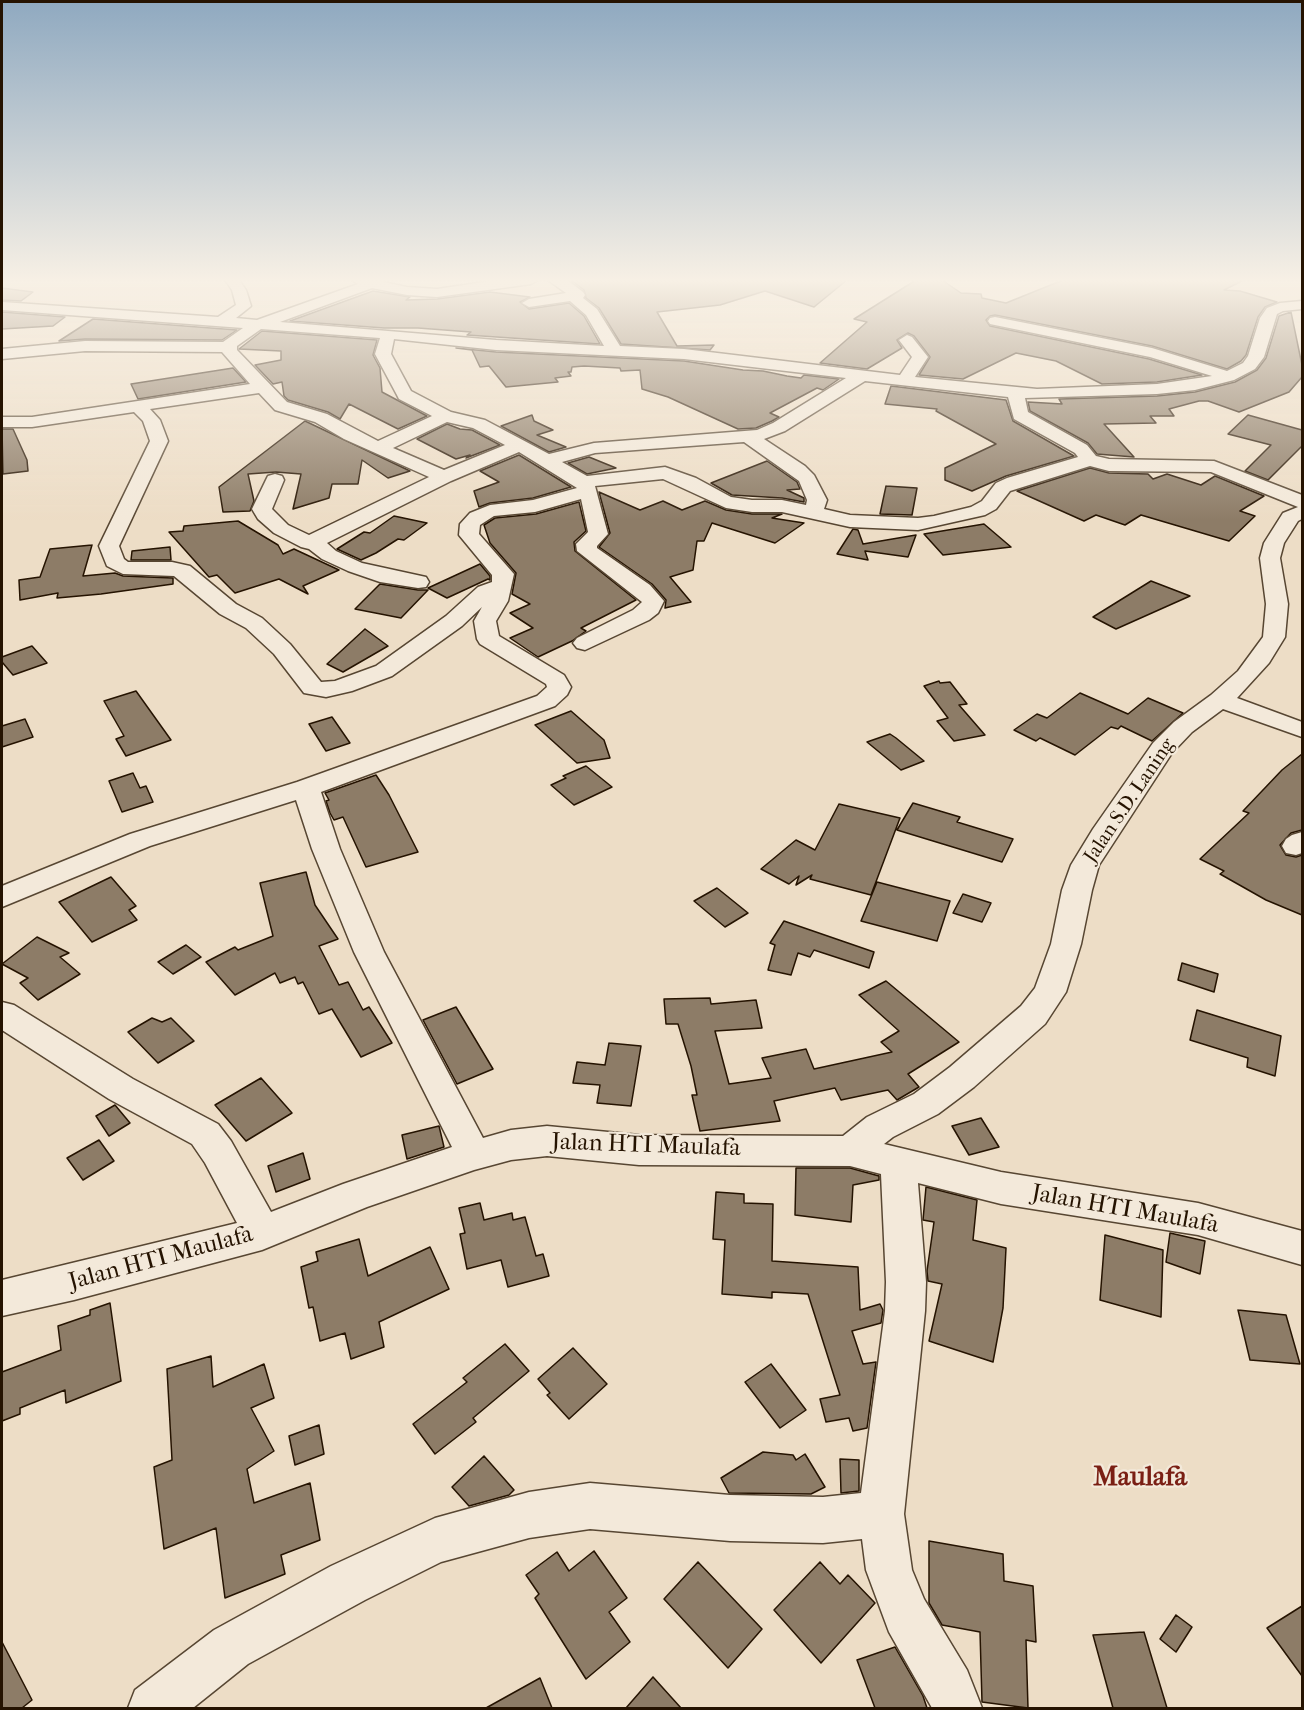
<!DOCTYPE html>
<style>
body{margin:0}
#map{position:relative;width:1304px;height:1710px;overflow:hidden;background:#edddc6;font-family:"IM FELL French Canon",serif}
canvas{display:block}
.frame{position:absolute;inset:0;border:3px solid #251301;pointer-events:none}
</style>
<div id="map">
<canvas width="1304" height="1710"></canvas>
<div class="frame"></div>
</div>
<script>
const ctx = document.querySelector('canvas').getContext('2d');
ctx.lineJoin = 'round';
function fillPath(path, color) { ctx.fillStyle = color; ctx.fill(path, 'evenodd'); }
const shape = rows => new Path2D(rows.map(r => 'M' + r).join(''));
function stroke(path, color, width, dash) { ctx.strokeStyle = color; ctx.lineWidth = width; ctx.lineCap = dash ? 'butt' : 'round'; ctx.setLineDash(dash || []); ctx.stroke(path); }
function drawText(font, color, halo, rows, align = 'center') {
  ctx.font = font + ' "IM FELL French Canon",serif'; ctx.lineWidth = 4.5; ctx.setLineDash([]); ctx.textBaseline = 'middle'; ctx.strokeStyle = halo; ctx.fillStyle = color; for (const [text, x, y, turn = 0] of rows) {
    ctx.save(); ctx.translate(x, y); ctx.rotate((+turn || 0) * Math.PI / 180); ctx.textAlign = isNaN(turn) ? turn : align; if (halo) ctx.strokeText(text, 0, 0); ctx.fillText(text, 0, 0); ctx.restore();
  }
}
const building = shape([
 [571,280,847,280,814,307,765,291,720,305,657,312,677,346,714,345,710,350,621,344,599,308,586,298,584,290,571,280],
 [916,280,942,280,961,293,981,294,982,298,1006,303,1063,280,1244,280,1224,290,1240,291,1277,302,1265,307,1258,317,1246,355,1241,361,1227,369,1152,346,995,315,990,316,986,320,990,326,1149,359,1202,375,1157,382,1102,384,1056,361,1016,353,963,379,919,375,930,357,914,336,908,333,897,340,902,348,867,369,820,363,867,322,854,319,916,280],
 [2,288,33,292,21,301,2,300,2,288],
 [373,291,410,297,406,300,437,299,490,292,530,297,520,302,529,309,569,303,584,316,600,344,467,335,471,332,418,328,384,328,290,321,373,291],
 [2,312,65,317,53,326,2,329,2,312],
 [1291,312,1302,365,1302,377,1289,392,1239,412,1208,401,1199,401,1169,409,1174,416,1150,416,1156,423,1104,424,1134,457,1097,454,1088,443,1030,411,1028,402,1062,404,1059,399,1157,396,1195,392,1235,382,1257,370,1266,358,1279,316,1291,312],
 [93,319,237,330,222,340,85,339,59,341,93,319],
 [262,331,377,340,373,355,380,368,382,392,427,416,398,429,349,404,340,419,328,412,288,400,284,396,282,382,273,384,255,365,281,360,281,351,239,349,262,331],
 [456,348,496,352,684,361,743,370,763,371,787,376,801,378,804,375,839,379,823,390,817,388,770,413,779,417,772,421,756,428,738,429,668,397,642,389,640,370,621,371,620,368,584,366,572,367,571,372,568,372,571,376,555,378,558,382,506,387,489,366,480,367,472,350,456,348],
 [233,368,246,382,138,399,131,384,233,368],
 [891,386,1006,400,1013,421,1074,456,1006,476,972,491,945,480,945,468,996,444,936,411,937,409,885,404,891,386],
 [532,415,534,421,553,430,537,435,566,447,549,452,501,426,532,415],
 [1248,415,1302,430,1302,446,1268,480,1245,471,1271,445,1228,434,1248,415],
 [305,421,410,471,388,478,362,460,358,484,332,484,329,498,293,509,301,474,276,472,248,474,254,501,250,511,223,512,219,487,305,421],
 [447,424,460,429,472,430,500,445,466,458,470,455,456,459,417,439,447,424],
 [2,429,13,429,27,460,28,471,3,474,2,429],
 [519,455,571,487,533,498,490,503,479,507,474,491,499,482,480,471,519,455],
 [589,457,616,468,587,474,568,463,589,457],
 [767,461,797,482,800,489,787,490,804,498,804,502,782,498,732,495,711,483,767,461],
 [1090,468,1109,473,1148,474,1153,479,1167,474,1201,485,1215,476,1264,496,1240,511,1255,516,1229,541,1141,515,1125,525,1096,515,1084,521,1017,491,1090,468],
 [886,486,917,488,912,515,880,514,886,486],
 [599,492,640,510,663,501,682,510,705,501,726,510,752,514,782,514,772,518,804,523,775,543,712,523,704,541,697,541,693,570,670,577,691,602,665,608,666,600,652,584,599,547,610,533,599,492],
 [579,502,586,531,574,542,575,551,636,600,581,628,586,631,572,641,538,657,510,638,533,628,510,613,530,604,512,594,516,573,490,543,484,525,495,518,536,514,579,502],
 [394,516,427,523,404,540,398,539,376,553,361,560,337,549,364,532,370,533,394,516],
 [238,521,278,545,283,554,294,549,339,570,303,586,308,594,279,579,235,593,217,575,209,577,169,532,183,531,184,526,238,521],
 [984,524,1011,547,943,555,924,534,984,524],
 [853,529,858,530,863,544,916,535,908,557,865,551,868,560,837,554,853,529],
 [92,545,83,576,115,573,123,576,173,578,173,584,101,594,57,598,58,593,20,600,19,580,40,577,50,549,92,545],
 [170,547,171,560,131,560,132,551,170,547],
 [480,564,490,576,490,580,488,579,447,598,428,588,480,564],
 [1151,581,1190,596,1116,629,1093,617,1151,581],
 [380,584,418,590,428,590,401,618,355,609,380,584],
 [365,629,388,646,343,672,327,664,365,629],
 [32,646,47,663,13,675,2,662,2,657,32,646],
 [939,681,940,683,950,682,967,704,959,705,985,735,954,741,937,721,948,718,924,686,939,681],
 [136,691,171,740,126,756,116,739,124,736,104,701,136,691],
 [1080,693,1128,714,1148,698,1183,713,1152,741,1121,726,1118,729,1111,727,1075,755,1040,738,1036,741,1014,730,1037,714,1047,718,1080,693],
 [571,711,604,740,610,758,577,763,535,725,571,711],
 [332,717,350,743,326,751,309,724,332,717],
 [25,719,33,737,2,747,2,726,25,719],
 [890,734,896,738,924,761,901,770,867,742,890,734],
 [1302,754,1302,830,1291,833,1280,845,1286,855,1296,857,1302,855,1302,915,1266,900,1220,874,1224,871,1200,859,1249,813,1243,811,1282,770,1302,754],
 [586,766,612,787,574,805,551,785,566,778,563,776,586,766],
 [133,773,140,788,146,786,153,802,122,812,109,781,133,773],
 [376,775,389,795,418,852,366,867,343,817,334,820,330,813,326,801,329,800,325,793,376,775],
 [913,803,960,817,957,822,1013,839,1002,862,897,830,913,803],
 [839,804,900,818,871,895,810,879,812,875,796,885,799,876,789,884,761,869,796,840,815,850,839,804],
 [306,872,315,905,338,939,319,946,339,985,348,982,363,1010,369,1007,392,1043,361,1057,332,1009,319,1014,303,982,298,984,295,977,280,983,275,973,235,995,206,962,235,947,238,950,273,936,260,883,306,872],
 [111,877,136,906,129,910,137,920,92,942,59,902,111,877],
 [877,882,950,901,937,941,861,921,877,882],
 [717,888,748,913,725,927,694,901,717,888],
 [963,894,991,903,982,922,953,913,963,894],
 [784,921,874,952,869,968,814,950,810,957,798,953,791,975,768,970,775,945,770,943,784,921],
 [37,937,69,953,60,957,80,974,38,1000,20,983,28,978,2,964,37,937],
 [186,945,201,957,173,974,158,962,186,945],
 [1182,963,1218,974,1214,992,1178,980,1182,963],
 [886,981,959,1042,908,1074,919,1087,897,1100,888,1090,841,1100,835,1088,774,1101,780,1121,700,1131,692,1095,697,1095,691,1066,678,1024,666,1024,664,999,710,998,711,1004,756,1000,762,1028,715,1031,729,1084,771,1078,762,1058,806,1049,814,1069,892,1052,881,1042,899,1031,859,995,886,981],
 [456,1007,493,1069,457,1084,423,1020,456,1007],
 [1197,1010,1281,1036,1275,1076,1247,1067,1248,1058,1190,1040,1197,1010],
 [152,1018,162,1022,171,1018,194,1041,158,1063,128,1032,152,1018],
 [609,1043,641,1046,631,1106,597,1103,600,1085,573,1083,577,1062,605,1065,609,1043],
 [261,1078,292,1113,246,1141,215,1105,261,1078],
 [115,1105,130,1123,109,1136,96,1116,115,1105],
 [981,1118,999,1147,969,1155,952,1126,981,1118],
 [439,1126,444,1147,407,1159,402,1135,439,1126],
 [99,1140,114,1161,83,1180,67,1158,99,1140],
 [303,1153,310,1179,276,1192,268,1166,303,1153],
 [796,1168,850,1168,879,1176,879,1180,853,1185,851,1222,795,1215,796,1168],
 [926,1187,977,1200,973,1240,1006,1248,1003,1308,993,1362,929,1341,942,1284,928,1281,927,1271,934,1222,923,1220,926,1187],
 [716,1192,744,1194,744,1203,773,1204,772,1261,858,1267,860,1310,880,1304,883,1310,881,1323,852,1331,863,1364,876,1362,867,1428,853,1431,849,1418,826,1422,820,1399,840,1395,808,1294,772,1292,772,1298,722,1294,725,1240,713,1239,716,1192],
 [480,1203,484,1220,512,1213,513,1220,525,1217,536,1256,543,1254,549,1276,508,1287,501,1260,467,1269,460,1234,465,1233,459,1208,480,1203],
 [1170,1233,1205,1241,1200,1274,1166,1262,1170,1233],
 [1105,1235,1163,1250,1161,1317,1100,1300,1105,1235],
 [359,1239,368,1276,430,1247,449,1289,379,1322,384,1347,351,1359,345,1333,320,1341,313,1307,309,1308,301,1267,318,1261,316,1252,359,1239],
 [110,1303,121,1381,66,1403,65,1390,20,1408,20,1414,2,1421,2,1372,61,1350,58,1326,90,1315,90,1310,110,1303],
 [1238,1310,1286,1315,1300,1364,1250,1360,1238,1310],
 [505,1344,529,1371,473,1418,476,1422,435,1454,413,1424,467,1382,463,1378,505,1344],
 [573,1348,607,1384,569,1419,547,1395,550,1393,538,1379,573,1348],
 [211,1356,213,1387,264,1364,274,1398,251,1408,274,1451,247,1469,254,1503,310,1483,320,1540,281,1555,285,1574,225,1598,216,1528,164,1549,154,1467,172,1460,167,1369,211,1356],
 [771,1364,806,1410,780,1428,745,1382,771,1364],
 [319,1425,324,1454,295,1465,289,1436,319,1425],
 [763,1452,793,1455,796,1460,805,1454,825,1487,811,1494,729,1493,721,1478,763,1452],
 [484,1456,514,1490,509,1495,469,1506,452,1487,484,1456],
 [840,1459,859,1460,859,1491,841,1493,840,1459],
 [929,1541,1003,1554,1004,1581,1033,1586,1036,1642,1026,1640,1028,1708,982,1702,980,1632,942,1625,929,1603,929,1541],
 [594,1551,627,1598,609,1612,630,1642,586,1679,535,1598,539,1594,526,1575,557,1552,569,1571,594,1551],
 [698,1562,762,1629,728,1668,664,1599,698,1562],
 [820,1562,840,1584,848,1575,875,1603,821,1663,774,1610,820,1562],
 [1302,1606,1302,1676,1267,1628,1302,1606],
 [1176,1615,1192,1627,1176,1652,1160,1639,1176,1615],
 [1144,1632,1167,1708,1113,1708,1093,1635,1144,1632],
 [2,1642,32,1700,22,1708,2,1708,2,1642],
 [895,1647,923,1696,927,1708,875,1708,857,1660,895,1647],
 [653,1677,681,1708,626,1708,653,1677],
 [540,1678,552,1708,486,1708,540,1678]
]);
fillPath(building, '#8d7c67');
stroke(building, '#251301', 1.5);
const minor = shape([
 [225,280,239,280,246,290,251,306,236,318,257,320,358,284,352,280,374,280,407,287,437,289,498,280,538,280,531,284,437,297,407,295,372,288,280,322,496,340,604,346,586,315,570,301,529,307,522,303,529,299,566,293,548,280,567,280,583,292,585,295,583,298,597,309,620,346,684,349,900,375,912,357,899,340,907,335,912,337,928,357,915,377,1037,389,1157,384,1212,376,1150,357,990,324,988,321,990,318,995,317,1152,348,1227,371,1243,363,1248,356,1260,318,1267,308,1280,303,1302,301,1302,309,1283,311,1277,314,1264,357,1255,369,1234,380,1195,390,1157,394,1025,398,1028,412,1087,445,1096,456,1109,459,1214,461,1302,495,1302,519,1298,521,1284,543,1280,558,1288,604,1285,637,1269,663,1237,698,1302,722,1302,737,1223,709,1192,732,1172,753,1099,865,1092,890,1081,944,1066,992,1045,1024,974,1087,938,1114,893,1137,884,1144,1001,1172,1198,1203,1302,1231,1302,1265,1198,1235,1001,1204,918,1183,926,1282,925,1311,904,1514,912,1570,924,1599,967,1670,982,1708,932,1708,889,1632,866,1570,862,1539,823,1543,730,1541,590,1529,529,1538,441,1562,365,1600,248,1664,193,1708,128,1708,135,1690,214,1630,331,1566,435,1518,529,1492,590,1483,730,1495,823,1497,861,1493,885,1311,886,1282,881,1174,850,1166,639,1165,547,1156,511,1160,474,1170,367,1207,262,1250,74,1300,2,1316,2,1280,237,1223,205,1163,192,1144,109,1099,2,1030,2,1002,14,1005,133,1079,218,1124,231,1141,271,1212,343,1184,452,1147,354,952,312,849,296,800,150,846,2,907,2,886,130,834,297,782,537,696,547,687,546,684,480,644,477,639,474,621,482,607,462,626,392,676,352,691,326,697,304,693,274,654,246,628,220,614,174,576,123,574,107,566,99,546,150,441,143,421,134,412,32,427,2,427,2,417,32,417,250,384,222,352,85,351,2,359,2,349,85,341,223,342,243,328,2,310,2,302,218,317,236,305,232,290,225,280],
 [261,329,380,338,375,354,397,395,399,399,432,416,378,441,327,414,287,402,237,350,237,346,261,329],
 [394,339,496,350,684,359,846,378,773,423,757,430,594,443,549,454,485,420,451,412,411,391,391,354,394,339],
 [865,381,1008,397,1014,419,1075,453,1078,457,1007,478,996,483,982,501,971,507,934,516,918,518,850,515,824,509,827,500,814,475,805,466,764,439,785,431,865,381],
 [259,393,275,410,315,422,344,439,429,477,309,535,288,525,272,509,284,480,282,476,275,474,268,476,266,480,252,509,258,519,274,533,301,547,309,549,322,559,348,571,380,582,418,588,426,587,429,582,426,577,362,563,336,551,327,543,451,481,519,452,577,488,533,500,490,505,470,513,460,524,459,535,492,575,492,582,478,587,446,616,376,666,335,681,321,682,290,644,262,618,236,604,190,566,172,562,128,562,124,559,119,546,168,441,160,420,150,409,259,393],
 [447,422,473,428,505,445,444,470,393,448,447,422],
 [744,442,799,481,807,500,806,505,782,500,752,500,731,497,696,478,665,467,587,476,562,462,595,453,744,442],
 [1090,466,1109,471,1211,472,1298,507,1283,513,1264,543,1260,558,1266,604,1263,637,1238,671,1211,695,1174,722,1153,743,1093,829,1071,865,1062,890,1051,944,1035,988,1021,1006,950,1067,914,1094,867,1117,843,1136,639,1135,547,1126,511,1130,483,1138,384,952,340,849,321,792,555,706,567,695,571,687,564,675,499,636,496,621,508,601,514,574,479,534,480,525,494,516,535,512,581,499,588,532,576,544,577,551,642,602,633,610,577,638,573,643,577,648,585,650,649,620,658,613,664,601,650,585,597,548,597,546,608,534,595,486,663,479,726,508,752,512,782,512,850,527,918,530,985,515,996,509,1010,491,1090,466],
 [1302,832,1302,853,1296,855,1286,853,1282,846,1286,839,1292,835,1302,832]
]);
stroke(minor, '#574632', 3);
fillPath(minor, '#f3e9da');
const sky = ctx.createLinearGradient(0, 0, 0, 520);
sky.addColorStop(0, '#8fa9c0');
sky.addColorStop(0.54, '#f7f0e5');
sky.addColorStop(1, '#f7f0e500');
ctx.fillStyle = sky;
ctx.fillRect(0, 0, 1304, 520);
drawText('20px', '#251301', '#f3e9da', [
 ["Jalan S.D. Laning",1130,801,-56]
]);
drawText('24px', '#251301', '#f3e9da', [
 ["Jalan HTI Maulafa",646,1146,2],
 ["Jalan HTI Maulafa",1125,1210,10],
 ["Jalan HTI Maulafa",161,1259,-15]
]);
drawText('bold 27px', '#7a1f14', '#f3e9da', [
 ["Maulafa",1140,1478]
]);
</script>
